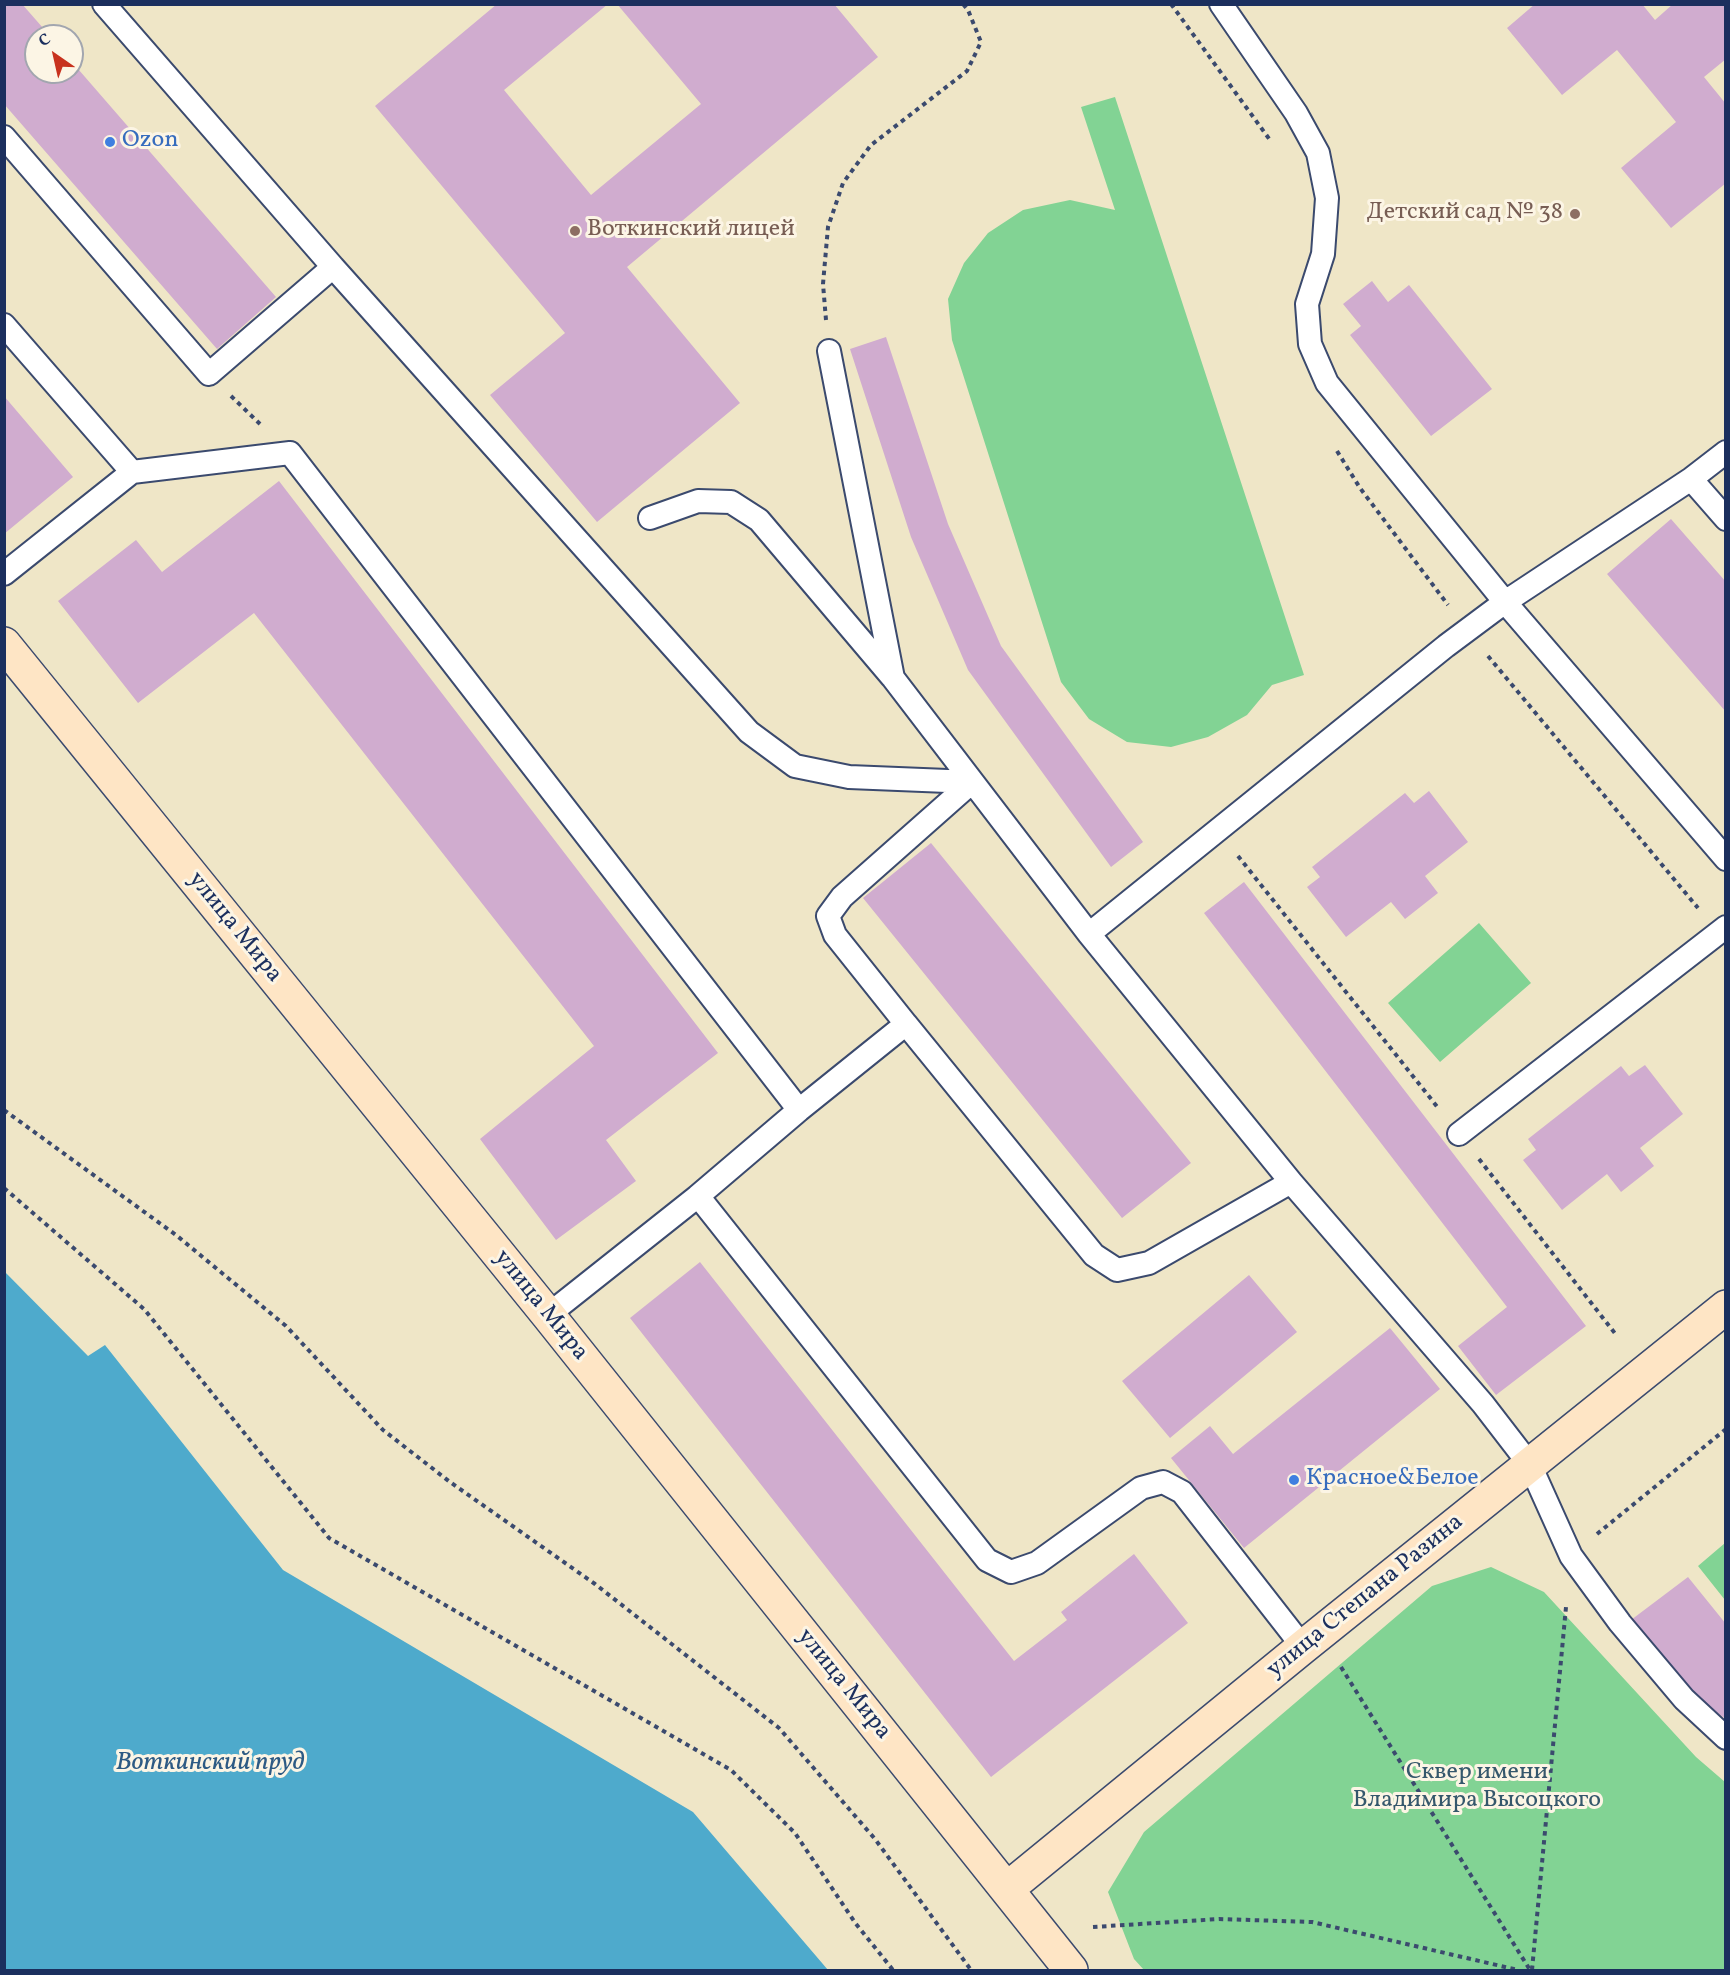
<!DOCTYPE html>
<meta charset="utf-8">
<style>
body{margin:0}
#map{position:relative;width:1730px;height:1975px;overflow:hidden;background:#efe6c7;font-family:Vollkorn,serif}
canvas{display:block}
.frame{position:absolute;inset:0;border:6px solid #1b2f5e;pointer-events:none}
.north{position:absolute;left:24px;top:24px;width:60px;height:60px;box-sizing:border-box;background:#fcf5e5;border:2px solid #a2a6af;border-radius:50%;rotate:326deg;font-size:16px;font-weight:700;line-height:24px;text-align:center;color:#1b2f5e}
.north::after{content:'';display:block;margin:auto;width:21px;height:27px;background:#c8321e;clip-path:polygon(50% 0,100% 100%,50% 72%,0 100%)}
</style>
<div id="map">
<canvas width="1730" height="1975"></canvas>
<div class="frame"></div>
<div class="north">С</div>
</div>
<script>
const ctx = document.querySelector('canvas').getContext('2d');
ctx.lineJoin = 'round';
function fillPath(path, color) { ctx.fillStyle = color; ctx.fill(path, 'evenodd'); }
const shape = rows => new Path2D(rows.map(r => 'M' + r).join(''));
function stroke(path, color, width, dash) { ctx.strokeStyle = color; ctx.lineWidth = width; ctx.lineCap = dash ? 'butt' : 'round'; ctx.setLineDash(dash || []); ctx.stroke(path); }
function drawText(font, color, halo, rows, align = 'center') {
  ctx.font = font + ' Vollkorn,serif'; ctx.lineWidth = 6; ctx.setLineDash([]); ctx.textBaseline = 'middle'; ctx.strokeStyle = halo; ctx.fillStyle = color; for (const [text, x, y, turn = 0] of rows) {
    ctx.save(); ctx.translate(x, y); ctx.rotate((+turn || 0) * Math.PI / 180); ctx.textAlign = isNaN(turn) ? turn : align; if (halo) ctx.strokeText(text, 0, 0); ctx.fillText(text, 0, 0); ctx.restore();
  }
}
fillPath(shape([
 [1115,97,1304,675,1272,685,1247,715,1208,737,1171,747,1127,742,1089,719,1061,682,952,340,948,299,964,263,988,233,1023,210,1070,200,1115,210,1081,107],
 [1479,923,1531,983,1440,1062,1388,1003],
 [1725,1543,1725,1600,1698,1566],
 [1491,1567,1544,1592,1696,1757,1725,1782,1725,1970,1144,1970,1134,1959,1108,1892,1144,1832,1432,1586]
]), '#82d394');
fillPath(shape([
 [4,1271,88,1356,105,1345,283,1570,693,1812,828,1970,5,1970]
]), '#4eaacc');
fillPath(shape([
 [4,4,22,4,50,36,36,36,36,72,72,72,72,62,276,297,217,349,4,104],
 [497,4,608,4,504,90,591,195,701,104,617,4,834,4,878,57,627,267,740,403,597,522,490,395,565,333,375,106],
 [1535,4,1642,4,1655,20,1673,4,1726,4,1726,59,1704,77,1726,104,1726,183,1671,228,1621,168,1676,122,1617,50,1562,95,1507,28],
 [1372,281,1388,302,1409,285,1492,389,1431,436,1350,335,1361,326,1343,304],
 [886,337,948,524,1001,646,1143,842,1111,867,968,670,911,537,850,349],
 [4,396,73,477,4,534],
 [279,481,718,1053,606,1140,636,1181,556,1240,480,1139,594,1046,254,613,138,703,58,601,136,540,162,572],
 [1671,519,1726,582,1726,712,1607,574],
 [1429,791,1468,842,1425,876,1438,893,1405,919,1391,902,1346,937,1307,887,1320,877,1312,867,1405,793,1414,803],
 [931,843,1191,1163,1122,1218,863,898],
 [1244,882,1586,1326,1496,1395,1458,1346,1507,1307,1204,913],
 [1645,1065,1683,1114,1640,1148,1654,1166,1621,1192,1607,1174,1562,1210,1523,1160,1536,1150,1528,1139,1621,1066,1629,1076],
 [700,1262,1014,1661,1067,1620,1061,1612,1134,1554,1188,1623,991,1777,630,1318],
 [1249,1275,1297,1332,1170,1438,1122,1381],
 [1390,1328,1440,1389,1244,1548,1171,1458,1210,1426,1233,1454],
 [1688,1577,1726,1624,1726,1719,1690,1694,1631,1620]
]), '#d0accf');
const service = shape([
 [1221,4,1296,113,1318,153,1327,198,1323,254,1307,304,1310,344,1327,383,1505,602,1726,859],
 [4,137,209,374,333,267,104,4],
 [333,267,749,732,795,766,849,777,972,782],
 [4,325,132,472],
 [829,351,893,678,1089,934,1291,1182,1483,1404,1530,1465,1571,1556,1620,1623,1684,1699,1726,1738],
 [1691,479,1726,519],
 [650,518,698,501,731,502,759,520,892,677],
 [4,574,132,472,290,453,799,1110],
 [1089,934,1446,646,1505,602,1691,479,1726,452],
 [906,1024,835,935,828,916,842,897,972,782],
 [1459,1134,1726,927],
 [698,1196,799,1110,906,1024,1094,1255,1117,1270,1149,1263,1291,1182],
 [548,1315,698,1196,987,1560,1011,1572,1037,1563,1141,1488,1163,1482,1182,1492,1303,1647]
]);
const secondary = shape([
 [4,644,548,1315,1071,1970],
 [1007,1889,1303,1647,1726,1307]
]);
stroke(service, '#3b4a6e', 26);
stroke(secondary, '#3b4a6e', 36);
stroke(shape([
 [1171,4,1270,140],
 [826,320,823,284,828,227,843,183,871,145,967,71,981,42,968,10,963,4],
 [231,396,260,424],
 [1337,451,1360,488,1448,605],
 [1488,656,1698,908],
 [1238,856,1439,1109],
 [4,1110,176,1235,286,1326,383,1430,450,1482,595,1584,779,1728,875,1839,971,1970],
 [1479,1159,1617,1336],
 [4,1188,144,1309,329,1538,731,1770,795,1833,856,1924,893,1970],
 [1597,1534,1726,1429],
 [1341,1667,1530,1970],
 [1093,1927,1219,1919,1312,1922,1518,1970],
 [1532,1970,1566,1607]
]), '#3b4a6e', 4, [4.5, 4.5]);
stroke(service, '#fff', 22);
stroke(secondary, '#fee5c5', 33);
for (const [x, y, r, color] of [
 [110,142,6,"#3f7fe0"],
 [1575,214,6,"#8d6e63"],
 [575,231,6,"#8d6e63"],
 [1294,1480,6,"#3f7fe0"]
]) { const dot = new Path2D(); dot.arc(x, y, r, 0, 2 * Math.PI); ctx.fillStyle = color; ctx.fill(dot); stroke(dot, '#fcf5e5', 2); }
drawText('24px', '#366cbe', '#fcf5e5', [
 ["Ozon",122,142],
 ["Красное&Белое",1306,1480]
], 'left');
drawText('24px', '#785e54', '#fcf5e5', [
 ["Детский сад № 38",1563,214],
 ["Воткинский лицей",587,231,"left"]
], 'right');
drawText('24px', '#1b2f5e', '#fcf5e5', [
 ["улица Мира",234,928,51],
 ["улица Мира",540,1306,51],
 ["улица Степана Разина",1366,1597,-39],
 ["улица Мира",843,1685,51]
]);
drawText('24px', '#35586c', '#fcf5e5', [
 ["Сквер имени",1477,1774],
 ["Владимира Высоцкого",1477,1802]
]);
drawText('italic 26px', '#2d5a84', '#fcf5e5', [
 ["Воткинский пруд",210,1764]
]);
</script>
